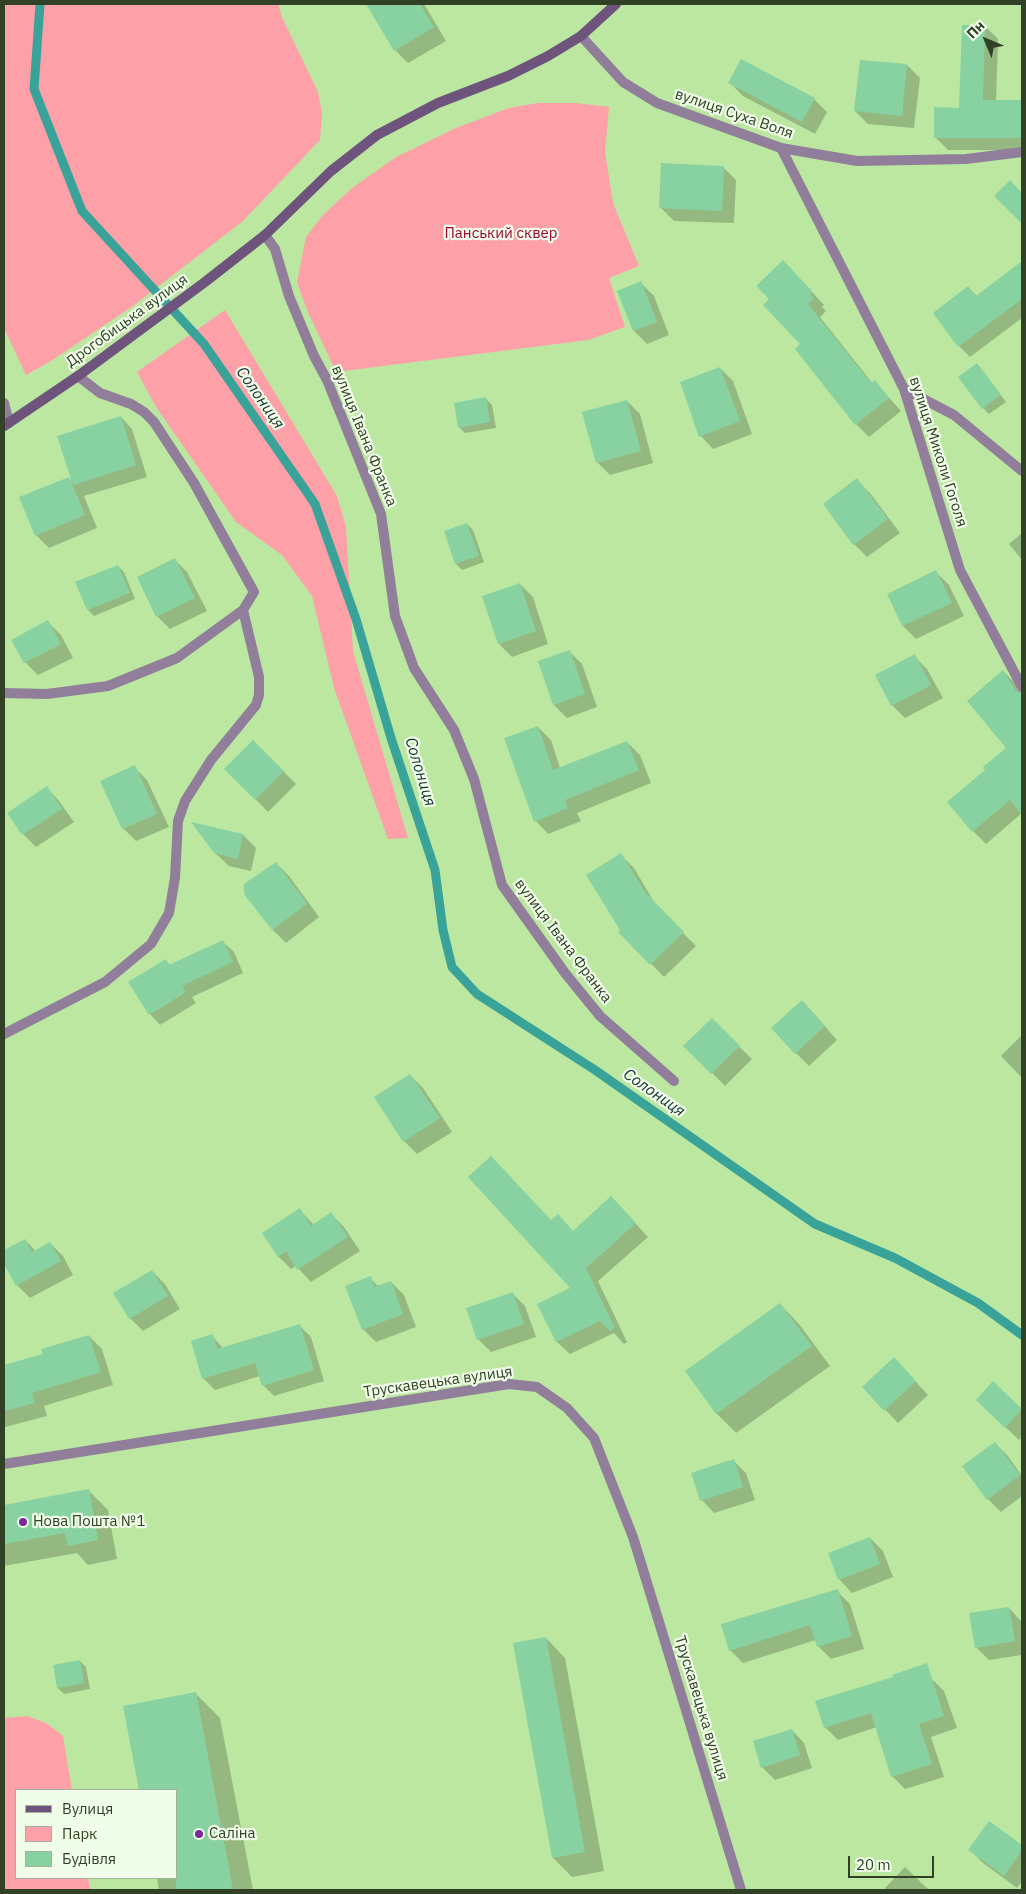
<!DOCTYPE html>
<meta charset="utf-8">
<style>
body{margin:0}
#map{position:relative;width:1026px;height:1894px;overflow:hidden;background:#bbe7a1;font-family:"IBM Plex Sans",sans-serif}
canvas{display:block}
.frame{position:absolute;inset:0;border:5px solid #304125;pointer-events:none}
.legend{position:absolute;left:15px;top:1789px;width:162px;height:90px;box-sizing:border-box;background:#f0fde9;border:1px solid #a3b29b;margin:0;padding:6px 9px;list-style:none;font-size:15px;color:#304125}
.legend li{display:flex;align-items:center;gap:10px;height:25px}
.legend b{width:25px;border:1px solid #a3b29b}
.north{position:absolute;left:961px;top:15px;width:50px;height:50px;-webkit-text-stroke:4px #f0fde9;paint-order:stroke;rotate:315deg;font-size:14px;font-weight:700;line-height:20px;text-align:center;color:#304125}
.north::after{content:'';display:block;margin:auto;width:18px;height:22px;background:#304125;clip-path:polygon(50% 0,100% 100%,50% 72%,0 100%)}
.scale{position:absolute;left:848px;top:1856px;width:86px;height:22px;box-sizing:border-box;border:2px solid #304125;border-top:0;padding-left:6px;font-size:15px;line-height:18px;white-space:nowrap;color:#304125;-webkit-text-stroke:4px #f0fde9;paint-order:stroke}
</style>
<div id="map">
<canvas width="1026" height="1894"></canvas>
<div class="frame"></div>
<ul class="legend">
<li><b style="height:6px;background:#6e547c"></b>Вулиця</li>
<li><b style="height:14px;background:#fea0a8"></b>Парк</li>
<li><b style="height:14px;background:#87d2a0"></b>Будівля</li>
</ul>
<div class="north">Пн</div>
<div class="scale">20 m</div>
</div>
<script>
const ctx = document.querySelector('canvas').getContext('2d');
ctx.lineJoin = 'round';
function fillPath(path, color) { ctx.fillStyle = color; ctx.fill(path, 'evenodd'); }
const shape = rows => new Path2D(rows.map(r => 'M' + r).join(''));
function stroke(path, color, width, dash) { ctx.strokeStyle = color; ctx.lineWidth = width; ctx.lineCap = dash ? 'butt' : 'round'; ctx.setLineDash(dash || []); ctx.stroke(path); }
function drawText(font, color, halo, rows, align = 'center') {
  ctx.font = font + ' "IBM Plex Sans",sans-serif'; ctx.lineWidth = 4.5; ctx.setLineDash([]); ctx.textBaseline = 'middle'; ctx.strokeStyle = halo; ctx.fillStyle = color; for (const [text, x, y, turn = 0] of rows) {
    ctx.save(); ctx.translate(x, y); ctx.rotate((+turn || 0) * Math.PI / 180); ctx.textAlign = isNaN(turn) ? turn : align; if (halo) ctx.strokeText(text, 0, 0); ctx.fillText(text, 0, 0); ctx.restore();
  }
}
fillPath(shape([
 [7,4,278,4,282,17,318,92,322,114,320,140,243,221,133,306,51,361,26,375,4,328,4,9],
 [538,103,576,103,609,107,605,152,613,203,639,266,609,278,625,327,588,340,336,372,307,310,297,282,306,237,323,215,352,188,396,157,456,128,509,108],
 [225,310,337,496,346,527,353,651,408,838,388,839,334,688,312,596,282,555,236,522,156,407,137,372],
 [27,1716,46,1723,63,1736,72,1790,16,1790,16,1878,88,1878,90,1890,4,1890,4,1718]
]), '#fea0a8');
fillPath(shape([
 [372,4,424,4,446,41,408,63,395,50,369,6],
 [985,26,998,39,996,101,1022,101,1022,150,948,150,935,137,961,109],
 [907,65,920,78,914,128,868,124,855,111],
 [730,83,814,99,827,112,815,134,743,96],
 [723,167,736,180,734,223,674,221,661,208],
 [1022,263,1022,318,970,357,959,346,968,288,977,296],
 [796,275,824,305,822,307,826,311,820,317,873,384,875,382,901,411,869,437,856,424,802,344],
 [641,283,654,296,669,335,647,344,634,331],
 [720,368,733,381,752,434,713,449,701,436],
 [983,371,1006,402,989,414,983,408],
 [486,399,492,405,496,428,465,433,459,427],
 [627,401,640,414,653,463,610,475,597,462],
 [121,417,132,429,147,477,84,496,97,528,49,548,36,535,69,478,74,484],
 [857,480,870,493,900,533,867,557,854,544],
 [467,524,473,530,484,562,462,570,456,564],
 [1022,533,1022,560,1009,544],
 [174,559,187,572,207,611,170,629,157,616],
 [118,566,124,572,135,599,94,616,88,610],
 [936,572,949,585,964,616,916,639,903,626],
 [520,584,533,597,548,644,512,657,499,644],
 [48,622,61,635,73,658,38,675,25,662],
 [569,651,582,664,597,707,567,718,554,705],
 [914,656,927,669,943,698,905,718,892,705],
 [1003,671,1016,684,1022,694,1022,725,1020,726,1022,729,1022,813,986,844,973,831,986,770,1008,748],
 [538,727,551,740,560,768,627,742,640,755,651,783,577,813,581,821,548,834,536,821],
 [253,741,296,784,268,812,226,769],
 [134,767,147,780,169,827,136,841,123,828],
 [47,788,59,801,74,822,36,847,23,834,9,813],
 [194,824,243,835,256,848,251,871,229,866,215,853],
 [621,855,634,868,657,907,696,946,664,977,620,932,621,930],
 [276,863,289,876,319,917,286,943,273,930,246,893],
 [223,942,234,952,243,973,192,997,196,1003,160,1025,150,1014,165,960,171,966],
 [815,1015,837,1040,809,1066,796,1053],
 [712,1020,752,1059,725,1086,685,1046],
 [1022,1035,1022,1078,1001,1056],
 [410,1075,423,1088,452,1132,417,1154,404,1141],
 [300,1210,314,1225,331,1214,344,1227,360,1251,311,1282,296,1266,291,1269,278,1256],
 [624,1211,648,1237,598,1281,627,1342,624,1344,614,1333,570,1354,557,1342,539,1304,572,1288,552,1222,573,1232],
 [25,1240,36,1251,50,1243,63,1256,73,1275,30,1298,17,1285,4,1262,4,1251],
 [152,1271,165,1284,180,1309,143,1331,130,1318],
 [370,1278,379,1287,391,1282,404,1295,416,1327,376,1342,363,1329],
 [512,1293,525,1306,536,1337,491,1352,478,1339],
 [780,1304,799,1324,830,1366,736,1433,717,1414,687,1372],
 [300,1326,311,1337,324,1381,274,1396,263,1385,260,1376,215,1390,204,1379,192,1342,212,1336,224,1349],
 [89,1336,102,1349,113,1385,44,1406,47,1416,5,1427,4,1366,45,1355],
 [907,1372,928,1395,898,1423,864,1387],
 [993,1383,1022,1411,1022,1437,1019,1440,977,1400],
 [995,1443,1008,1456,1022,1476,1022,1496,1001,1512,988,1499],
 [733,1460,746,1473,755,1500,714,1513,702,1500],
 [89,1491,108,1510,117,1559,88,1565,77,1553,4,1566,4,1506],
 [870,1538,883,1551,893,1577,852,1593,840,1580,830,1553],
 [837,1591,850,1604,864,1649,831,1659,818,1646,816,1640,743,1663,730,1650],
 [1009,1608,1021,1621,1022,1655,989,1660,976,1647],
 [546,1638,565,1658,604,1871,572,1877,553,1858],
 [80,1661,86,1667,90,1689,64,1694,58,1688],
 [931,1678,944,1691,957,1728,931,1737,944,1777,905,1789,892,1776,877,1727,838,1740,825,1727],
 [195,1693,220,1718,253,1890,159,1890,157,1878,176,1878,176,1790,140,1790,124,1707],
 [792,1730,804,1743,812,1768,775,1780,762,1767],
 [989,1823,1022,1847,1022,1881,1017,1888,983,1863,970,1850],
 [905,1867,929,1890,887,1890,885,1888]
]), '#0003');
stroke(shape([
 [40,4,34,89,82,211,204,344,315,504,356,619,391,738,435,870,443,930,452,967,477,994,595,1070,815,1224,895,1258,978,1303,1022,1335]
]), '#3aa399', 9);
fillPath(shape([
 [366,4,420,4,434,27,394,51],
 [962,25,985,25,983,100,1022,100,1022,138,934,138,934,107,959,108],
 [741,59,815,98,802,122,728,83],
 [860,60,907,64,902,116,854,111],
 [661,163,724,166,722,211,659,208],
 [1010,180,1022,193,1022,224,994,196],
 [783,260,812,291,810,293,814,298,808,304,871,383,875,380,889,398,855,425,795,349,800,344,763,305,769,299,756,286],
 [1022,261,1022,299,958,347,933,313,968,286,976,296],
 [641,281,657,322,633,331,617,291],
 [977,363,1001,395,982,409,958,377],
 [720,367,740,421,699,437,680,382],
 [486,397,490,422,458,428,454,403],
 [627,400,641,451,596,463,582,412],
 [121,416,136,465,73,485,57,436],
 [69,477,85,515,35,536,19,497],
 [857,478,888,519,853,545,823,504],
 [467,523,479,556,455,564,444,531],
 [175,558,195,598,156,617,137,577],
 [118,565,130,593,87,610,75,582],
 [936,570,952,603,902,626,887,594],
 [520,583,536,631,498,644,482,596],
 [48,620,61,644,24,663,11,640],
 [570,650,585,694,553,705,538,661],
 [915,654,931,685,891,706,875,675],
 [1003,670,1016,691,1022,694,1022,815,1010,800,972,832,947,802,985,770,983,767,1006,748,967,701],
 [538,726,553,770,627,741,639,770,565,800,568,808,534,822,504,738],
 [253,740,284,771,255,800,224,769],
 [135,765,157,814,122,829,100,781],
 [47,786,62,809,22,835,7,813],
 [191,822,243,834,238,859,214,853],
 [621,853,645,892,684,932,650,965,618,932,620,930,586,875],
 [276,862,307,904,272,930,244,894,244,884],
 [223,940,233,962,182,986,186,992,149,1015,128,982,166,959,169,965],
 [802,1000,825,1026,795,1054,771,1028],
 [712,1018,740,1046,711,1074,683,1046],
 [410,1074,440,1118,403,1142,374,1097],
 [491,1156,551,1220,558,1214,573,1231,611,1196,636,1223,586,1268,615,1328,610,1331,600,1321,556,1342,537,1304,570,1288,468,1177],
 [300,1208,311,1226,331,1212,348,1237,297,1270,286,1251,278,1257,262,1233],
 [25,1239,32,1252,50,1242,61,1261,16,1286,4,1264,4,1250],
 [152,1270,168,1296,129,1319,113,1293],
 [371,1276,374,1287,391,1281,403,1314,362,1330,345,1286],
 [513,1292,524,1324,477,1340,466,1308],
 [780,1303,812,1346,716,1414,685,1371],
 [300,1324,314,1370,262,1386,255,1363,202,1379,191,1341,213,1334,217,1349],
 [89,1335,101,1372,32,1393,35,1403,4,1411,4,1365,43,1354,41,1349],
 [894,1357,916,1381,884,1411,862,1387],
 [993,1381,1022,1409,1005,1428,976,1400],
 [995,1442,1020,1475,987,1500,962,1466],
 [734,1459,743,1487,700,1501,691,1473],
 [89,1489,98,1540,68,1546,65,1533,4,1544,4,1505],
 [870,1537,880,1564,838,1580,828,1553],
 [838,1589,852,1636,817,1647,810,1625,729,1651,721,1624],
 [1009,1607,1015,1641,975,1648,969,1613],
 [546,1637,585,1852,552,1858,513,1643],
 [80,1660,84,1683,57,1688,53,1665],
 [927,1663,944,1716,919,1724,932,1764,891,1777,871,1713,824,1728,815,1701,893,1677,892,1675],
 [196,1692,233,1890,176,1890,176,1790,139,1790,123,1706],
 [792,1729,800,1755,761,1768,753,1741],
 [989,1821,1022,1845,1022,1850,1004,1876,968,1850]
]), '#87d2a0');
stroke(shape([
 [581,36,623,82,657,103,781,148,857,161,966,159,1022,152],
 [781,148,904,389,960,570,1022,687],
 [265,235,275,249,289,296,314,356,327,380,381,514,395,616,414,668,454,730,474,779,502,885,565,973,600,1016,674,1081],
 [904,389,954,415,1022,471],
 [4,403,9,423],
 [4,693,47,694,108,686,177,658,243,610,254,592,194,483,154,422,144,412,131,404,100,393,78,376],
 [4,1034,105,982,151,944,169,913,175,878,178,821,185,801,211,760,256,705,259,695,259,677,243,610],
 [4,1464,509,1384,537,1387,567,1408,594,1438,633,1537,741,1890]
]), '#917e9a', 10);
stroke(shape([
 [4,426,78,376,205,282,265,235,331,171,377,135,438,103,508,76,548,56,581,36,616,4]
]), '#6e547c', 10);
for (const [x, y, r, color] of [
 [23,1522,5,"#79299a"],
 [199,1834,5,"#79299a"]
]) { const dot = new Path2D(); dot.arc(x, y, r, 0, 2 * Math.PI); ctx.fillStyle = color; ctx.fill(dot); stroke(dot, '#f0fde9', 2); }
drawText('15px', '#304125', '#f0fde9', [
 ["вулиця Суха Воля",734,114,19],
 ["Дрогобицька вулиця",127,321,-36],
 ["вулиця Івана Франка",364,436,68],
 ["вулиця Миколи Гоголя",938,452,72],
 ["вулиця Івана Франка",563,941,53],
 ["Трускавецька вулиця",438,1382,-8],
 ["Трускавецька вулиця",701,1708,73]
]);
drawText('15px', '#9f0636', '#f0fde9', [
 ["Панський сквер",501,234]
]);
drawText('15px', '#304125', '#f0fde9', [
 ["Нова Пошта №1",33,1522],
 ["Саліна",209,1834]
], 'left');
drawText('italic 16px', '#153332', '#f0fde9', [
 ["Солониця",260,398,55],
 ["Солониця",420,772,73],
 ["Солониця",654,1093,35]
]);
</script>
